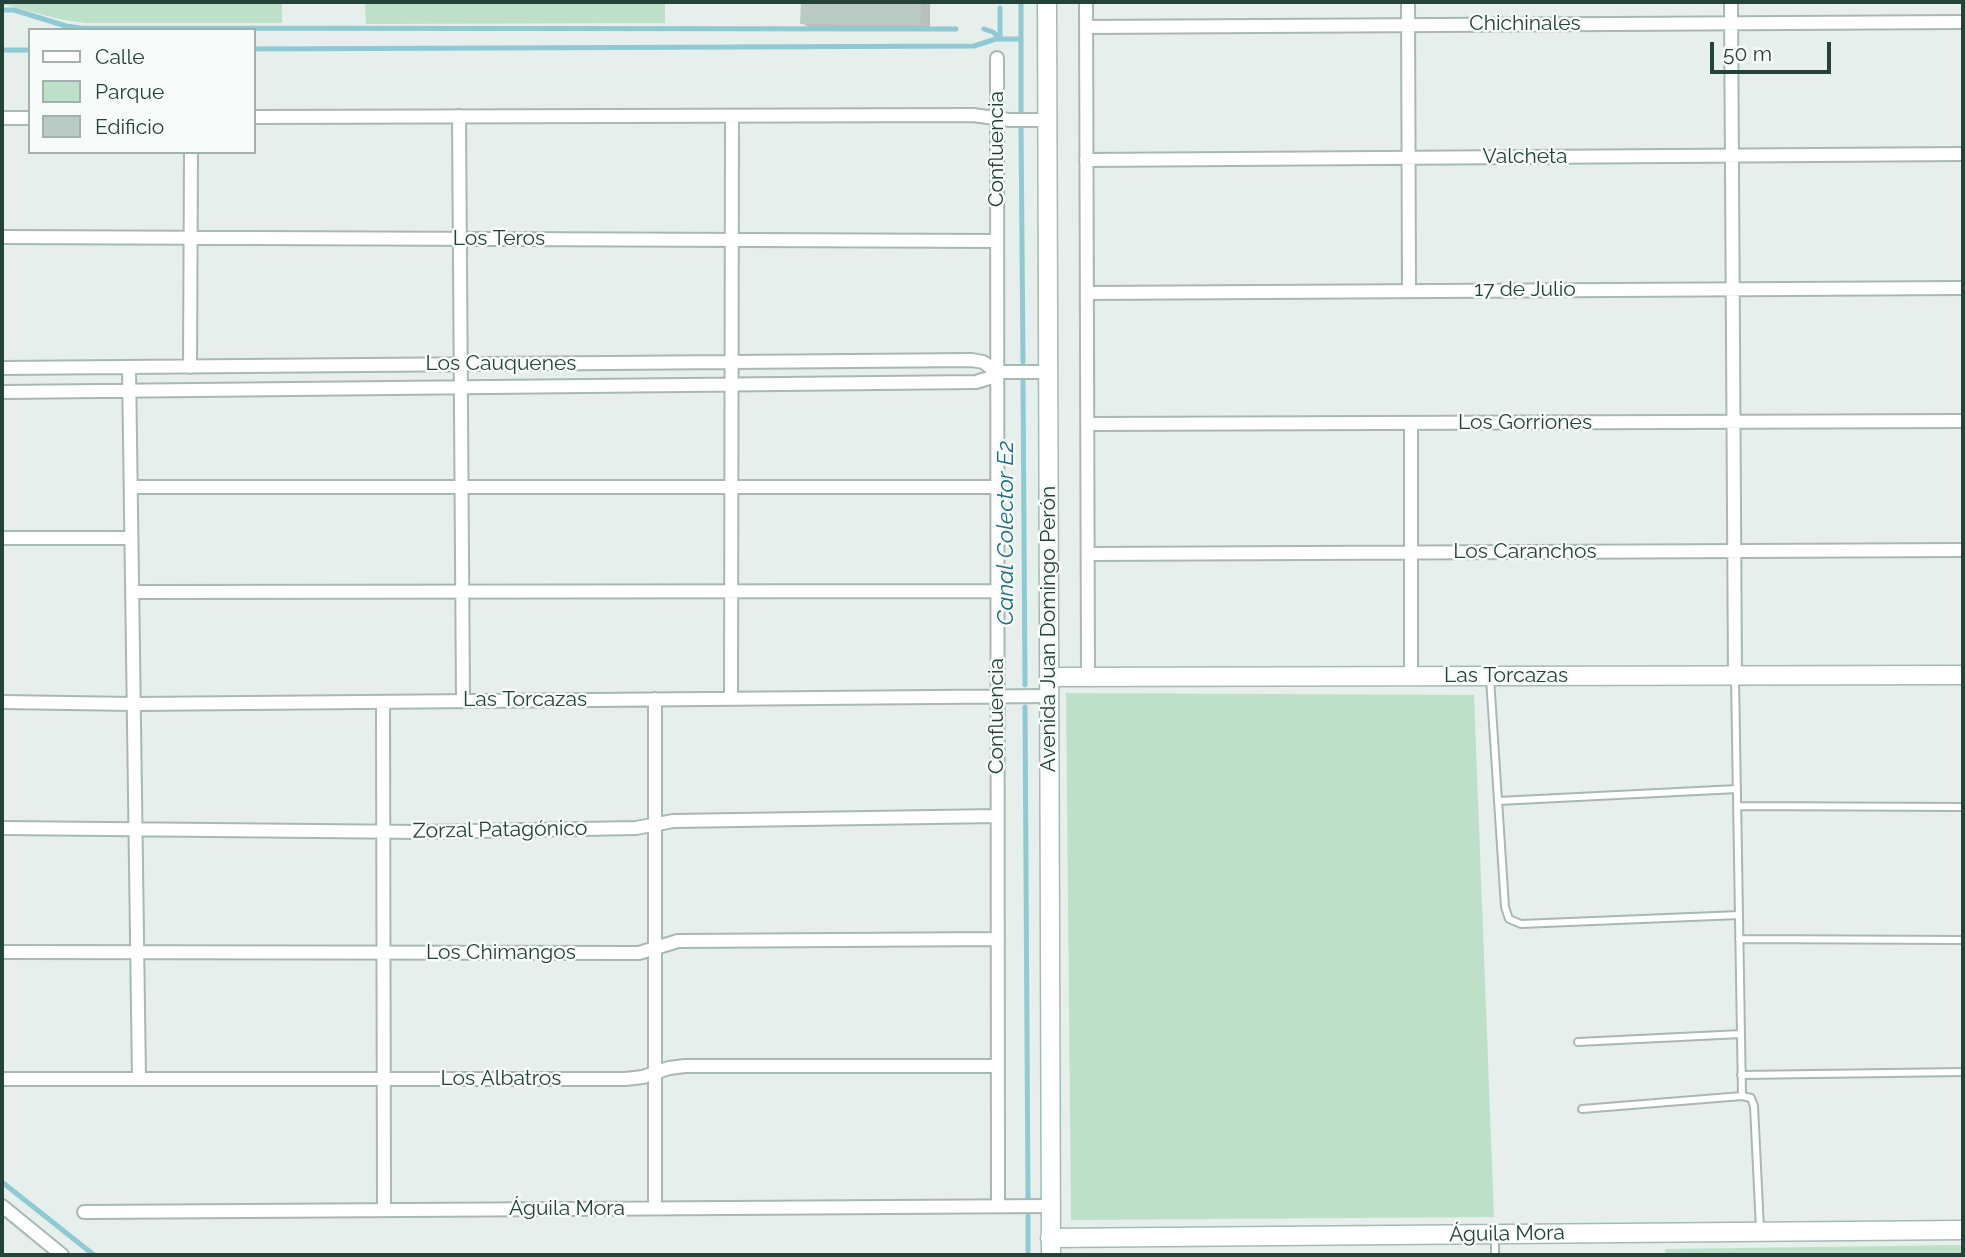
<!DOCTYPE html>
<meta charset="utf-8">
<style>
body{margin:0}
#map{position:relative;width:1965px;height:1257px;overflow:hidden;background:#e6efeb;font-family:Raleway,sans-serif}
canvas{display:block}
.frame{position:absolute;inset:0;border:4px solid #24423a;pointer-events:none}
.legend{position:absolute;left:28px;top:28px;width:228px;height:126px;box-sizing:border-box;background:#f7fbf9;border:2px solid #a3b1ad;margin:0;padding:9px 12px;list-style:none;font-size:21px;color:#24423a}
.legend li{display:flex;align-items:center;gap:14px;height:35px}
.legend b{width:35px;border:2px solid #a3b1ad}
.scale{position:absolute;left:1710px;top:42px;width:121px;height:32px;box-sizing:border-box;border:4px solid #24423a;border-top:0;padding-left:9px;font-size:21px;line-height:24px;white-space:nowrap;color:#24423a;-webkit-text-stroke:5px #f7fbf9;paint-order:stroke}
</style>
<div id="map">
<canvas width="1965" height="1257"></canvas>
<div class="frame"></div>
<ul class="legend">
<li><b style="height:9px;background:#fff"></b>Calle</li>
<li><b style="height:19px;background:#bfe0c8"></b>Parque</li>
<li><b style="height:19px;background:#bbcac4"></b>Edificio</li>
</ul>
<div class="scale">50 m</div>
</div>
<script>
const ctx = document.querySelector('canvas').getContext('2d');
ctx.lineJoin = 'round';
function fillPath(path, color) { ctx.fillStyle = color; ctx.fill(path, 'evenodd'); }
const shape = rows => new Path2D(rows.map(r => 'M' + r).join(''));
function stroke(path, color, width, dash) { ctx.strokeStyle = color; ctx.lineWidth = width; ctx.lineCap = dash ? 'butt' : 'round'; ctx.setLineDash(dash || []); ctx.stroke(path); }
function drawText(font, color, halo, rows, align = 'center') {
  ctx.font = font + ' Raleway,sans-serif'; ctx.lineWidth = 5; ctx.setLineDash([]); ctx.textBaseline = 'middle'; ctx.strokeStyle = halo; ctx.fillStyle = color; for (const [text, x, y, turn = 0] of rows) {
    ctx.save(); ctx.translate(x, y); ctx.rotate((+turn || 0) * Math.PI / 180); ctx.textAlign = isNaN(turn) ? turn : align; if (halo) ctx.strokeText(text, 0, 0); ctx.fillText(text, 0, 0); ctx.restore();
  }
}
fillPath(shape([
 [2,2,282,2,282,23,85,23,59,19,2,4],
 [365,2,665,2,665,23,366,24],
 [1066,693,1474,695,1494,1217,1071,1220],
 [1963,1245,1963,1255,1666,1255,1665,1249]
]), '#bfe0c8');
fillPath(shape([
 [802,2,930,2,930,30,812,29,802,23]
]), '#0003');
stroke(shape([
 [1000,8,1000,39],
 [2,10,14,10,66,26,81,28,956,29],
 [984,29,993,32,1000,39],
 [254,49,974,46,996,39,1021,39],
 [2,50,30,50],
 [1021,112,1021,2],
 [1021,127,1023,362],
 [1023,381,1025,685],
 [1025,707,1028,1198],
 [2,1182,94,1255],
 [1028,1216,1028,1255]
]), '#8ec9d4', 5);
fillPath(shape([
 [801,2,921,2,920,25,800,24]
]), '#bbcac4');
const lane = shape([
 [1490,678,1505,907,1509,919,1521,924,1739,915],
 [1735,678,1742,1096],
 [1498,801,1737,789],
 [1737,806,1963,807],
 [1739,939,1963,940],
 [1578,1042,1741,1034],
 [1741,1075,1963,1072],
 [1582,1109,1742,1096,1751,1098,1754,1106,1760,1229],
 [1495,1236,1495,1255]
]);
const street = shape([
 [1086,2,1088,677],
 [1408,2,1409,291],
 [1731,2,1735,676],
 [1086,27,1963,22],
 [997,58,998,1206],
 [459,116,463,701],
 [254,117,973,115,1009,120,1047,120],
 [2,118,30,118],
 [1086,160,1963,154],
 [2,237,997,241],
 [1087,293,1963,288],
 [129,367,139,1079],
 [190,367,191,152],
 [2,368,972,360,983,362,997,372],
 [2,392,976,382,989,378,997,372,1048,372],
 [1411,423,1411,677],
 [1087,424,1963,421],
 [131,487,997,487],
 [2,538,131,538],
 [1088,554,1963,550],
 [132,592,997,591],
 [731,699,732,116],
 [2,702,134,704,1049,696],
 [383,702,384,1210],
 [2,828,419,832,636,828,673,821,997,816],
 [2,952,639,953,678,941,998,939],
 [2,1079,625,1079,643,1077,669,1068,685,1066,998,1066],
 [2,1206,62,1255],
 [655,1208,655,699],
 [84,1212,1050,1206]
]);
const secondary = shape([
 [1047,2,1051,1255],
 [1049,677,1963,675],
 [1050,1238,1963,1230]
]);
stroke(lane, '#a8b8b2', 10);
stroke(street, '#a8b8b2', 16);
stroke(secondary, '#a4bbb3', 21);
stroke(lane, '#fff', 6);
stroke(street, '#fff', 12);
stroke(secondary, '#fff', 18);
drawText('21px', '#24423a', '#f7fbf9', [
 ["Chichinales",1525,24],
 ["Confluencia",997,149,-90],
 ["Valcheta",1525,157],
 ["Los Teros",499,239],
 ["17 de Julio",1525,290],
 ["Los Cauquenes",501,364],
 ["Los Gorriones",1525,423],
 ["Los Caranchos",1525,552],
 ["Avenida Juan Domingo Perón",1049,629,-90],
 ["Las Torcazas",1506,676],
 ["Las Torcazas",525,700],
 ["Confluencia",997,716,-90],
 ["Zorzal Patagónico",500,830,-1],
 ["Los Chimangos",501,953],
 ["Los Albatros",501,1079],
 ["Águila Mora",567,1209],
 ["Águila Mora",1507,1234,-1]
]);
drawText('italic 23px', '#1c6f80', '#f7fbf9', [
 ["Canal Colector E2",1006,533,-90]
]);
</script>
